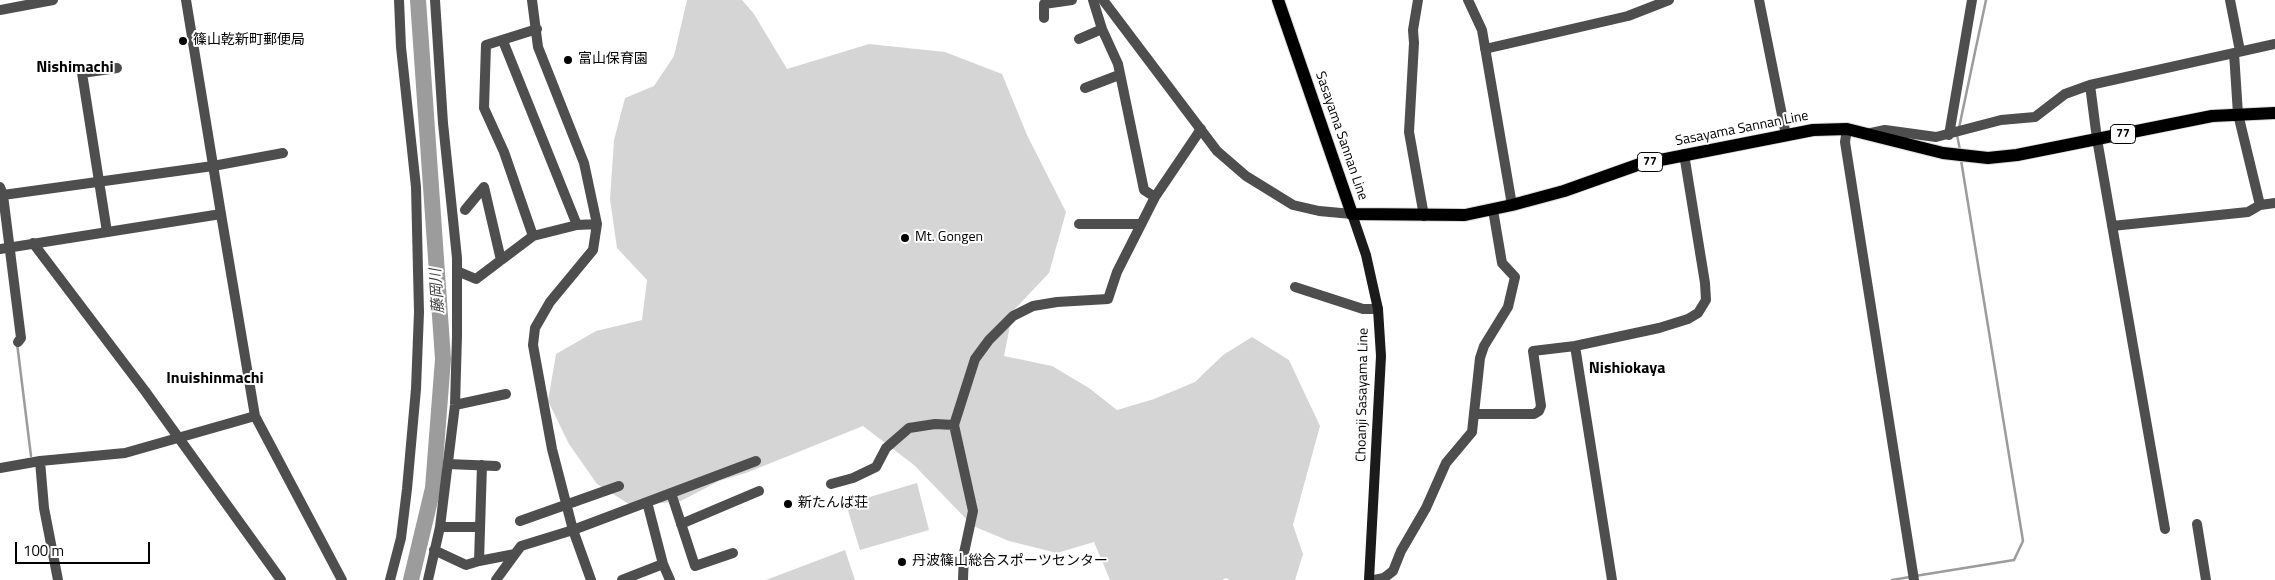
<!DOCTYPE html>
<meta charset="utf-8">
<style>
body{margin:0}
#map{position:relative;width:2275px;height:580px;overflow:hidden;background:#fff;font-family:"Titillium Web",sans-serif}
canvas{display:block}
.scale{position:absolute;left:15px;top:542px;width:135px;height:22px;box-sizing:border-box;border:2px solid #000;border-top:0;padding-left:6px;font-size:15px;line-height:18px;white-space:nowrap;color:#000;-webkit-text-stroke:4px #fff;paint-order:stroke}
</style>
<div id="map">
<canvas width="2275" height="580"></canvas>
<div class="scale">100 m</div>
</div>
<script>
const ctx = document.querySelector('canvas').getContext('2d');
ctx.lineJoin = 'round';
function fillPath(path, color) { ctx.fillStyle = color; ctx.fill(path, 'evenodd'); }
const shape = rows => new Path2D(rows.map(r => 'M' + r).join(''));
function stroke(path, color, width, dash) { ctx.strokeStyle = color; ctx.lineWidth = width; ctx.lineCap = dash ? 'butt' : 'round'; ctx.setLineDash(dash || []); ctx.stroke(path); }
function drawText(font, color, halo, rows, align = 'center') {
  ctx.font = font + ' "Titillium Web","Noto Sans JP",sans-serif'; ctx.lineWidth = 4; ctx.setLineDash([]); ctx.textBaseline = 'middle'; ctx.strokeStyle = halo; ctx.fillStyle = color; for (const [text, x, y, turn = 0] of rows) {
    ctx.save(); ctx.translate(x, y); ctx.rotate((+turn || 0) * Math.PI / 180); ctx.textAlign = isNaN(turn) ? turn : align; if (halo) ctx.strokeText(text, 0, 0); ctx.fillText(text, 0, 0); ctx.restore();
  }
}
fillPath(shape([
 [687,0,742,0,754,14,787,69,869,44,945,52,1002,74,1027,135,1066,212,1049,273,1013,311,1004,356,1052,366,1089,388,1117,410,1154,399,1195,382,1223,355,1252,337,1289,360,1320,426,1293,525,1303,554,1295,580,1230,580,1226,578,1222,580,1110,580,1094,542,1057,553,1009,541,973,526,914,465,863,426,746,473,719,481,681,501,632,506,597,484,569,444,548,401,556,354,596,331,642,320,647,280,617,248,610,199,614,140,625,98,654,86,674,56],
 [917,483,929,530,860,550,846,504],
 [845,550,855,580,766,580]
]), '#d5d5d5');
stroke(shape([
 [1959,128,1986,0],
 [1957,135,1960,150],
 [17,343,31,456],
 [1915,576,2014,560,2023,541,1961,160],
 [1892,580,1910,577]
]), '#9c9c9c', 2.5);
stroke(shape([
 [411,580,433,488,443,359,418,0]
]), '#9c9c9c', 16);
const primary = shape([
 [1278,0,1352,214,1465,215,1512,205,1564,191,1640,164,1813,130,1847,129,1943,153,1988,158,2017,155,2212,116,2275,113]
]);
stroke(primary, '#dbdbdb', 14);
stroke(shape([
 [532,0,538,47,584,163,597,224,593,250,550,302,535,328,533,345,552,449,573,530,591,580],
 [1093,0,1102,29,1118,64,1144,190,1155,197],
 [1418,0,1413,30,1414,43,1409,132,1424,216],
 [1468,0,1482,30,1512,205],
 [1759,0,1786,135],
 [2230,0,2240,51],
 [0,10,53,0],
 [1044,18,1044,4,1072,0],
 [1079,39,1102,29],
 [503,41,577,225],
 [1485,49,1628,16,1669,0],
 [2234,53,2238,114,2260,205],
 [2090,85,2097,139,2165,529],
 [1085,88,1119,75],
 [1847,129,1845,142,1914,580],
 [1871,133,1885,130,1936,137,2001,120,2035,117,2065,94,2090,85,2275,44],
 [1949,135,1972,0],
 [0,187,3,195,213,166,283,153],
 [3,195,21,338,18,342],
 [465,210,484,187,501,260],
 [221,214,255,416,342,580],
 [1079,224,1141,224],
 [2112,226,2248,212,2260,205,2275,203],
 [107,232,82,73,117,68],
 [533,236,577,225,597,224],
 [457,271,476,279,533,236,504,152,484,108,486,45,537,29],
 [1295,287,1363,309,1378,309],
 [1575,346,1612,580],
 [455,405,506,394],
 [1475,414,1534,414,1539,411,1541,406,1533,351,1575,346,1659,328,1688,319,1698,313,1706,300,1705,283,1684,154],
 [40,461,44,508,58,580],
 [448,464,496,466],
 [0,468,40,461,125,453,255,416],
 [831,484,853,478,876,467,886,448,909,428,935,424,954,425],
 [671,493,695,566,733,553],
 [520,521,619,486],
 [681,524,759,491],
 [2197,524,2206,580],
 [440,527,480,527],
 [434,550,466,565,479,561,482,465],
 [479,561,515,554,521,546,573,530,756,461],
 [663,564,670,580],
 [390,580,401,538,407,489,416,389,419,312,416,187,401,47,399,0],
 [428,580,440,527,455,405,457,336,457,258,443,123,435,0],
 [496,580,515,554],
 [622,580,663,564,647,502],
 [963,580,964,553,973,511,954,425,975,359,989,340,1013,316,1033,306,1057,302,1108,299,1117,272,1155,197,1201,129],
 [1374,580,1384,578,1393,571,1401,551,1426,508,1446,463,1472,432,1480,358,1484,346,1508,307,1515,277,1502,263,1493,210]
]), '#4e4e4e', 10);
stroke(shape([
 [1103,0,1217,151,1246,176,1293,205,1319,211,1352,214],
 [33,243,145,391,281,580],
 [0,249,221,214,186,0]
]), '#4e4e4e', 10);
stroke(shape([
 [1352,214,1366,255,1378,309,1381,356,1369,580]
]), '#1b1b1b', 10);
stroke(primary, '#000', 12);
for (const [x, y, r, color] of [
 [183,41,5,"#000"],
 [568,60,5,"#000"],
 [905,238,5,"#000"],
 [788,504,5,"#000"],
 [902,562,5,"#000"]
]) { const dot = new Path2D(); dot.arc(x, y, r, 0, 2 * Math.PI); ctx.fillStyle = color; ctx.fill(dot); stroke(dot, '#fff', 2); }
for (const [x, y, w] of [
 [2123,134,25],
 [1650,162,25]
]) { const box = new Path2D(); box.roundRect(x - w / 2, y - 9.5, w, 19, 4); ctx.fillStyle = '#fff'; ctx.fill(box); stroke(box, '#000', 1); }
drawText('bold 12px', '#000', null, [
 ["77",2123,134],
 ["77",1650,162]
]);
drawText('14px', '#000', '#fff', [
 ["篠山乾新町郵便局",193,41],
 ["富山保育園",578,60],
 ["Mt. Gongen",915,238],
 ["新たんば荘",798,504],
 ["丹波篠山総合スポーツセンター",912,562]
], 'left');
drawText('14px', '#000', '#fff', [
 ["Sasayama Sannan Line",1742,129,-11],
 ["Sasayama Sannan Line",1341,136,71],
 ["Choanji Sasayama Line",1363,395,-89]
]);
drawText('italic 15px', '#3d3d3d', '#fff', [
 ["藤岡川",438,291,-94]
]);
drawText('bold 16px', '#000', '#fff', [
 ["Nishimachi",75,68],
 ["Nishiokaya",1627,369],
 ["Inuishinmachi",215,379]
]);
</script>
